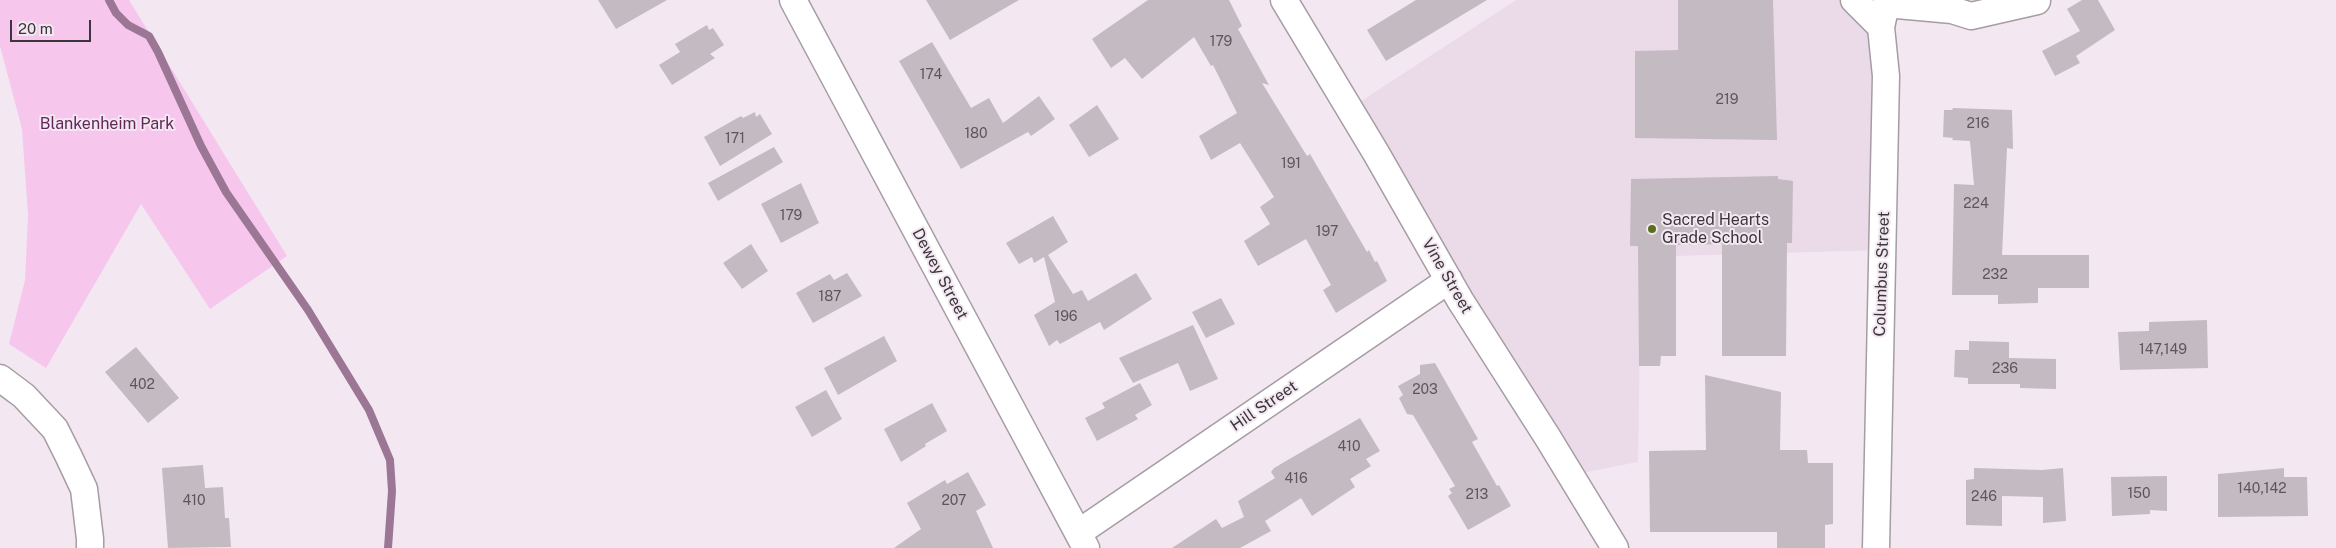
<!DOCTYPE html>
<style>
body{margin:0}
#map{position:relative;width:2336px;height:548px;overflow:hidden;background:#f3e8f1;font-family:"Public Sans",sans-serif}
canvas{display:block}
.scale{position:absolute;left:10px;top:20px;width:81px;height:22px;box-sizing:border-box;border:2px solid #3a363a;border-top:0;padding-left:6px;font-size:15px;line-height:18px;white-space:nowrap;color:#3a363a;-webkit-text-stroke:4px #f3e8f1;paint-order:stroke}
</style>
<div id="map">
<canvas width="2336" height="548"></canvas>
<div class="scale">20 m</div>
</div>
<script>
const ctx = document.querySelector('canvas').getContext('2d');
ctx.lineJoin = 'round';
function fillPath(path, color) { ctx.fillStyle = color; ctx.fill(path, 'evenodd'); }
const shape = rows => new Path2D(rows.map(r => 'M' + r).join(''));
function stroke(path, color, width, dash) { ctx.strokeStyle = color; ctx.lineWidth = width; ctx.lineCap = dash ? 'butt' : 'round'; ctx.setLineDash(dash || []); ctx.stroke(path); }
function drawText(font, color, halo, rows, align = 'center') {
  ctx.font = font + ' "Public Sans",sans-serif'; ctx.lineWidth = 4; ctx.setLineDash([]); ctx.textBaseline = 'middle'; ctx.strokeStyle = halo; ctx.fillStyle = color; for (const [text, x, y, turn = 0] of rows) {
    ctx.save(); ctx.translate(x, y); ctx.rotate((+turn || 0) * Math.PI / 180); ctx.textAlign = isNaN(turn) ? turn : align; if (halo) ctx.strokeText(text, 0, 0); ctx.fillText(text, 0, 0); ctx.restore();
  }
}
fillPath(shape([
 [1516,0,1854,0,1881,27,1883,250,1641,257,1638,462,1571,475,1349,109]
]), '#ebdae8');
fillPath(shape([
 [0,0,129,0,287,256,210,309,141,204,46,368,9,344,25,280,28,215,22,129,0,46]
]), '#f6c6ed');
stroke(shape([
 [109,0,116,13,128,25,149,36,158,52,201,146,226,192,308,310,369,410,390,460,392,491,388,548]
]), '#9b7695', 8);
fillPath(shape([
 [598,0,667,0,616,29],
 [926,0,1019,0,950,40],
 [1148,0,1229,0,1242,26,1238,29,1269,85,1262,83,1307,156,1310,154,1367,252,1369,250,1375,262,1377,261,1387,281,1336,313,1323,290,1331,285,1306,239,1258,266,1244,241,1270,224,1260,207,1274,197,1240,143,1211,160,1199,136,1237,113,1213,65,1211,66,1194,37,1142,79,1125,58,1111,68,1092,39],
 [1416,0,1487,0,1386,61,1367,30],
 [1678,0,1773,0,1777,140,1635,138,1635,51,1678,50],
 [2082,0,2098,0,2115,30,2076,56,2080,63,2055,76,2042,51,2080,31,2067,9],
 [707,25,709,30,713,28,724,45,710,54,715,58,672,85,659,65,680,52,675,44],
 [932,42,971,108,989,98,1003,123,1039,96,1055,119,1031,136,1028,132,961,169,899,61],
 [1097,105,1119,139,1089,157,1069,125],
 [1953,108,2012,110,2013,149,2007,148,2002,255,2089,255,2089,288,2038,288,2038,303,1998,304,1998,295,1952,295,1954,184,1974,185,1970,141,1952,140,1953,138,1943,137,1944,110,1952,110],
 [755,112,756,117,760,114,772,134,720,166,704,137,741,116,743,118],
 [774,147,783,162,718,201,708,183],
 [1778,176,1778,179,1793,181,1792,243,1787,243,1786,356,1722,356,1722,244,1676,245,1676,356,1661,356,1660,366,1639,366,1638,246,1630,246,1631,179],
 [801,183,819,223,781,243,761,204],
 [1053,216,1068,242,1048,255,1073,294,1082,290,1088,301,1136,273,1152,299,1104,330,1100,322,1060,344,1057,340,1049,346,1034,315,1055,302,1044,257,1034,263,1032,257,1019,264,1006,243],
 [751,244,768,271,742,289,723,263],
 [847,273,862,296,813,323,796,293,830,274,834,280],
 [1221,298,1235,324,1206,338,1192,312],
 [2207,320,2208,368,2120,370,2118,332,2149,331,2149,322],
 [1193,325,1218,379,1190,391,1178,363,1133,383,1119,358],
 [884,336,897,361,838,395,824,368],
 [1969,341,2009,342,2009,358,2056,359,2056,389,2020,388,2020,384,1968,384,1968,378,1954,377,1955,350,1969,350],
 [136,347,179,398,148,423,105,372],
 [1435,363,1478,439,1472,442,1497,486,1499,485,1511,506,1468,530,1448,496,1452,493,1449,489,1455,486,1413,415,1407,414,1399,398,1403,395,1398,386,1420,374,1420,365],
 [1705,375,1781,392,1780,450,1807,450,1808,463,1833,463,1833,524,1825,525,1825,548,1777,548,1777,532,1650,532,1649,451,1706,450],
 [1140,383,1152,405,1135,415,1138,419,1097,441,1085,418,1105,408,1102,403],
 [826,390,842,419,812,437,795,407],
 [932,403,947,431,925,444,926,446,901,462,884,429],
 [1360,418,1380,451,1366,459,1371,466,1350,479,1355,487,1312,516,1301,498,1265,521,1271,531,1240,548,1172,548,1216,519,1222,528,1244,517,1238,501,1275,478,1271,472,1274,468],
 [203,465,205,488,223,487,225,518,229,518,231,547,168,548,162,468],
 [1974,468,2042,470,2063,468,2066,521,2043,523,2043,497,2002,496,2002,526,1966,525,1966,480,1974,479],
 [2284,468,2284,477,2307,477,2308,516,2218,517,2218,474],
 [968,472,986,505,976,511,993,548,894,548,921,529,907,503,945,480,947,484],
 [2167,476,2167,511,2150,510,2150,514,2112,516,2111,477]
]), '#c4bac2');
const minor = shape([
 [793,0,1086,548],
 [1284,0,1376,153,1460,300,1548,438,1615,548],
 [1854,0,1881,27],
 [1886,4,1952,10,1971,16,2037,1],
 [0,378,24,396,55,429,69,457,84,489,90,539,90,548],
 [1078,533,1449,280],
 [1876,548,1886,76,1881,27,1887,0]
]);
stroke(minor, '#a69ca4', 29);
stroke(minor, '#fff', 26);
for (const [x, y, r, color] of [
 [1652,229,5,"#5a6e1d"]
]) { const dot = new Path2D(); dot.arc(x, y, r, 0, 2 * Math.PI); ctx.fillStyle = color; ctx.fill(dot); stroke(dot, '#f3e8f1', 2); }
drawText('14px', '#5c575c', null, [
 ["179",1221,42],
 ["174",931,75],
 ["219",1727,100],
 ["216",1978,124],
 ["180",976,134],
 ["171",735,139],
 ["191",1291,164],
 ["224",1976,204],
 ["179",791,216],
 ["197",1327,232],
 ["232",1995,275],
 ["187",830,297],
 ["196",1066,317],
 ["147,149",2163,350],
 ["236",2005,369],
 ["402",142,385],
 ["203",1425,390],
 ["410",1349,447],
 ["416",1296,479],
 ["140,142",2262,489],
 ["150",2139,494],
 ["213",1477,495],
 ["246",1984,497],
 ["410",194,501],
 ["207",954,501]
]);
drawText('16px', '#62265b', '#f3e8f1', [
 ["Blankenheim Park",107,124]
]);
drawText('16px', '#3a363a', '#f3e8f1', [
 ["Sacred Hearts",1662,220],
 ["Grade School",1662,238]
], 'left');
drawText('16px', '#3a363a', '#f3e8f1', [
 ["Dewey Street",940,274,62],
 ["Columbus Street",1882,274,-88],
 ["Vine Street",1447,276,60],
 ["Hill Street",1264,406,-34]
]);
</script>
